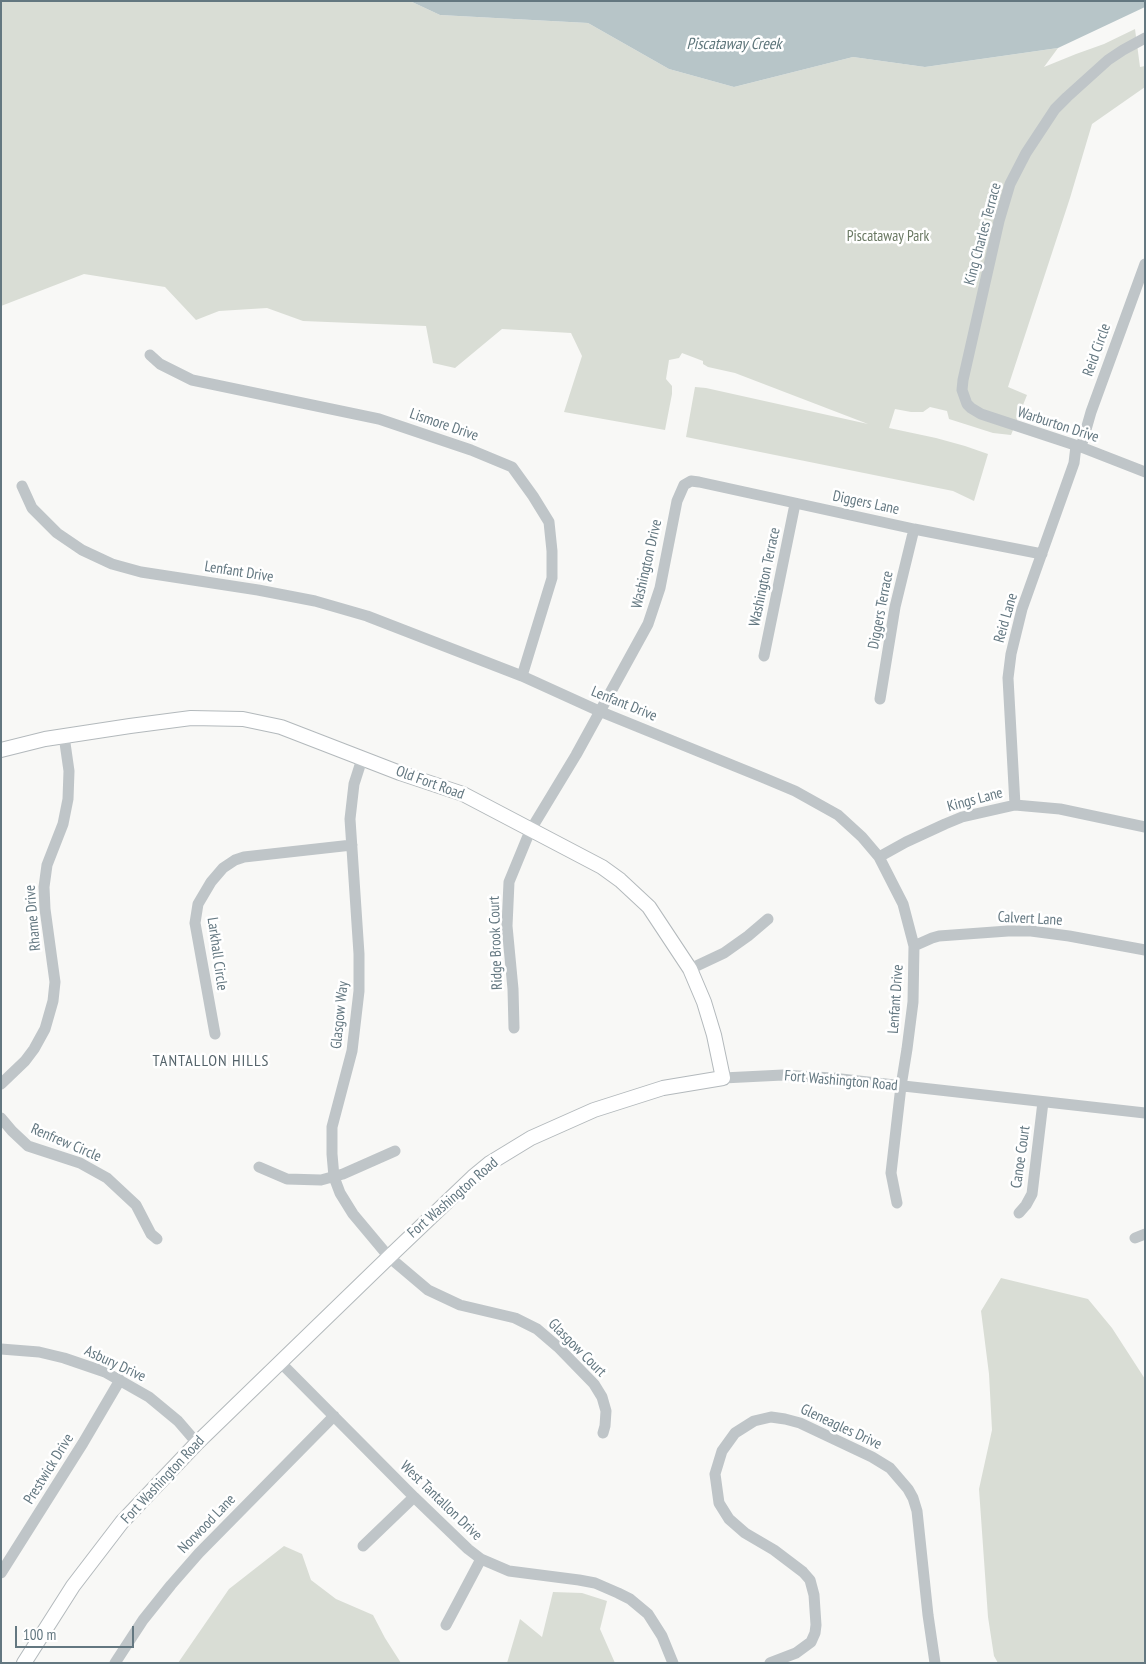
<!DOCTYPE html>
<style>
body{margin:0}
#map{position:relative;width:1146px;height:1664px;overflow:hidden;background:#f8f8f6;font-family:"PT Sans Narrow",sans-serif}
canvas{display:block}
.frame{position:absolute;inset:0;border:2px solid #637780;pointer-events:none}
.scale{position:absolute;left:15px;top:1626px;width:119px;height:22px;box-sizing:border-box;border:2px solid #637780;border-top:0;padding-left:6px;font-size:15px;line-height:18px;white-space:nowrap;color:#637780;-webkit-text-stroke:4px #fff;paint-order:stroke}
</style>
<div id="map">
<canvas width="1146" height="1664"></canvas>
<div class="frame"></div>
<div class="scale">100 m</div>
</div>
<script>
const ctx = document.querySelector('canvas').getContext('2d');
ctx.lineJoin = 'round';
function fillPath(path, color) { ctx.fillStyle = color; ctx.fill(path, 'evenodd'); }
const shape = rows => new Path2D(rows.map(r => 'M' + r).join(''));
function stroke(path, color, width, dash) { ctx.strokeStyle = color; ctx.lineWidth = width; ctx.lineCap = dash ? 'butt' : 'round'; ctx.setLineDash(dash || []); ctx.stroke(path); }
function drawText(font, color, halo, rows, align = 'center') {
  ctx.font = font + ' "PT Sans Narrow",sans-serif'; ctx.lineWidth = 5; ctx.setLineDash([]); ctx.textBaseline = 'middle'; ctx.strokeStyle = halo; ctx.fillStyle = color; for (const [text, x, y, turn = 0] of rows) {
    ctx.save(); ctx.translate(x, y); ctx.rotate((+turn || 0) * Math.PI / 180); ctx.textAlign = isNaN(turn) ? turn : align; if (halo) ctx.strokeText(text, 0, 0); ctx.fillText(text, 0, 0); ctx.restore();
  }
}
fillPath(shape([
 [1,1,410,1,440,15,588,23,669,69,734,87,853,57,925,67,1058,48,1044,67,1076,54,1104,44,1135,29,1140,67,1145,66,1145,87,1092,124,1070,198,1008,387,1027,395,1011,435,993,433,949,419,947,411,930,407,923,412,911,412,895,409,889,428,936,438,965,446,988,454,974,501,953,491,686,437,695,387,706,388,868,424,735,373,708,367,703,364,703,361,682,353,679,358,669,360,666,379,672,386,672,394,665,430,564,412,582,356,571,333,502,329,455,368,433,363,426,326,303,321,267,308,219,311,196,320,165,287,84,274,1,306],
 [1001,1278,1088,1299,1112,1328,1145,1379,1145,1663,998,1663,994,1656,988,1617,979,1489,992,1430,989,1374,981,1311],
 [284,1546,302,1554,311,1580,336,1599,373,1615,385,1638,401,1663,178,1663,229,1589],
 [553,1592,582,1593,607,1601,600,1629,615,1663,507,1663,520,1619,542,1637]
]), '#d9ddd5');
fillPath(shape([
 [410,1,1145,1,1145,7,1058,48,925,67,853,57,734,87,669,69,588,23,440,15]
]), '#b7c5c8');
const major = shape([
 [1,750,45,739,130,726,191,718,243,719,281,727,400,773,463,794,602,867,620,880,649,907,690,969,704,1002,714,1035,723,1078,663,1088,594,1110,531,1138,490,1163,473,1177,389,1257,197,1443,157,1485,122,1522,73,1586,24,1663]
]);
stroke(major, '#b3b9bc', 16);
stroke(shape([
 [1145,38,1123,50,1108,60,1067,97,1055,109,1026,153,1010,184,999,221,963,380,962,390,967,404,971,408,981,414,1081,447,1145,472],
 [150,355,160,364,192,380,379,419,471,450,512,467,533,496,549,522,552,551,552,578,522,676],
 [1081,447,1091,412,1145,264],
 [22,486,32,508,57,533,82,550,112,564,141,572,258,590,315,601,367,616,522,676,599,711,764,778,795,791,838,815,862,837,879,857,903,904,914,946,913,1002,907,1049,901,1086,891,1173,897,1203],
 [764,656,795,504],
 [880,699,895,607,914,529],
 [362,759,354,784,350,819,359,954,359,991,352,1051,332,1127,332,1154,334,1177,340,1193,353,1214,389,1257,428,1290,460,1305,515,1318,537,1329,558,1347,594,1384,602,1397,606,1411,605,1426,603,1433],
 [1015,805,1008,678,1011,654,1022,609,1074,463,1076,446],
 [879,857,906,842,945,824,962,817,1015,805,1060,809,1145,827],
 [914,946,932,938,939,936,1008,931,1031,931,1069,936,1145,950],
 [690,969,724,953,748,936,768,919],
 [514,1028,513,989,507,926,509,882,530,831,576,755,648,624,660,588,677,501,684,485,691,481,699,482,914,529,1042,554],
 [215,1034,195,923,198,904,211,882,223,868,235,860,244,857,352,845],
 [723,1078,783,1075,832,1078,1145,1113],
 [1,1084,25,1061,34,1049,45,1029,53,1001,55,982,45,909,44,887,47,865,63,824,68,799,69,771,64,736],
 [1,1118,12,1131,28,1146,80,1163,107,1178,136,1205,151,1234,157,1239],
 [259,1167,287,1179,321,1180,343,1174,395,1151],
 [1019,1213,1026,1205,1032,1194,1043,1102],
 [1135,1238,1145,1234],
 [1,1349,39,1352,64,1358,105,1372,149,1397,178,1421,197,1443],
 [280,1362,414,1497,468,1549,481,1559,509,1571,579,1580,595,1583,618,1593,630,1599,648,1614,662,1636,673,1663],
 [363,1546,414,1497],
 [1,1573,83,1443,120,1380],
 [446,1625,481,1559],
 [115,1663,143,1620,171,1585,199,1553,334,1416],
 [770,1663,796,1653,811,1642,815,1633,816,1625,814,1595,810,1580,803,1572,774,1550,745,1533,729,1519,719,1503,715,1474,722,1451,735,1433,754,1421,771,1417,785,1419,800,1423,872,1457,890,1468,908,1489,913,1498,917,1511,928,1615,935,1663]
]), '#bfc5c8', 11);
stroke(major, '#fff', 14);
drawText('15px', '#637780', '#fff', [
 ["King Charles Terrace",983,234,-75],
 ["Reid Circle",1097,350,-70],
 ["Lismore Drive",444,425,19],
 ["Warburton Drive",1058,425,18],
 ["Diggers Lane",866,503,12],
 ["Washington Drive",647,564,-77],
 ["Lenfant Drive",239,572,9],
 ["Washington Terrace",765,577,-78],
 ["Diggers Terrace",881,610,-79],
 ["Reid Lane",1006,618,-74],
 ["Lenfant Drive",624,704,22],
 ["Old Fort Road",430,783,20],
 ["Kings Lane",975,800,-15],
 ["Rhame Drive",33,918,-95],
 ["Calvert Lane",1030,919,3],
 ["Ridge Brook Court",496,943,-92],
 ["Larkhall Circle",217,954,82],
 ["Lenfant Drive",896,999,-86],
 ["Glasgow Way",340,1015,-84],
 ["Fort Washington Road",841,1081,5],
 ["Renfrew Circle",66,1143,23],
 ["Canoe Court",1021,1157,-82],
 ["Fort Washington Road",453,1198,-41],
 ["Glasgow Court",577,1348,45],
 ["Asbury Drive",115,1364,25],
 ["Gleneagles Drive",841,1427,25],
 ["Prestwick Drive",49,1469,-58],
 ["Fort Washington Road",163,1480,-47],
 ["West Tantallon Drive",441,1501,44],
 ["Norwood Lane",207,1524,-46]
]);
drawText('15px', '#697862', '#fff', [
 ["Piscataway Park",888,237]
]);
drawText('italic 16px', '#5e767b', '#fff', [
 ["Piscataway Creek",734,44]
]);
ctx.letterSpacing = '1px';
drawText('16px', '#55646b', '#fff', [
 ["TANTALLON HILLS",211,1061]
]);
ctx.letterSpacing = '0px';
</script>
